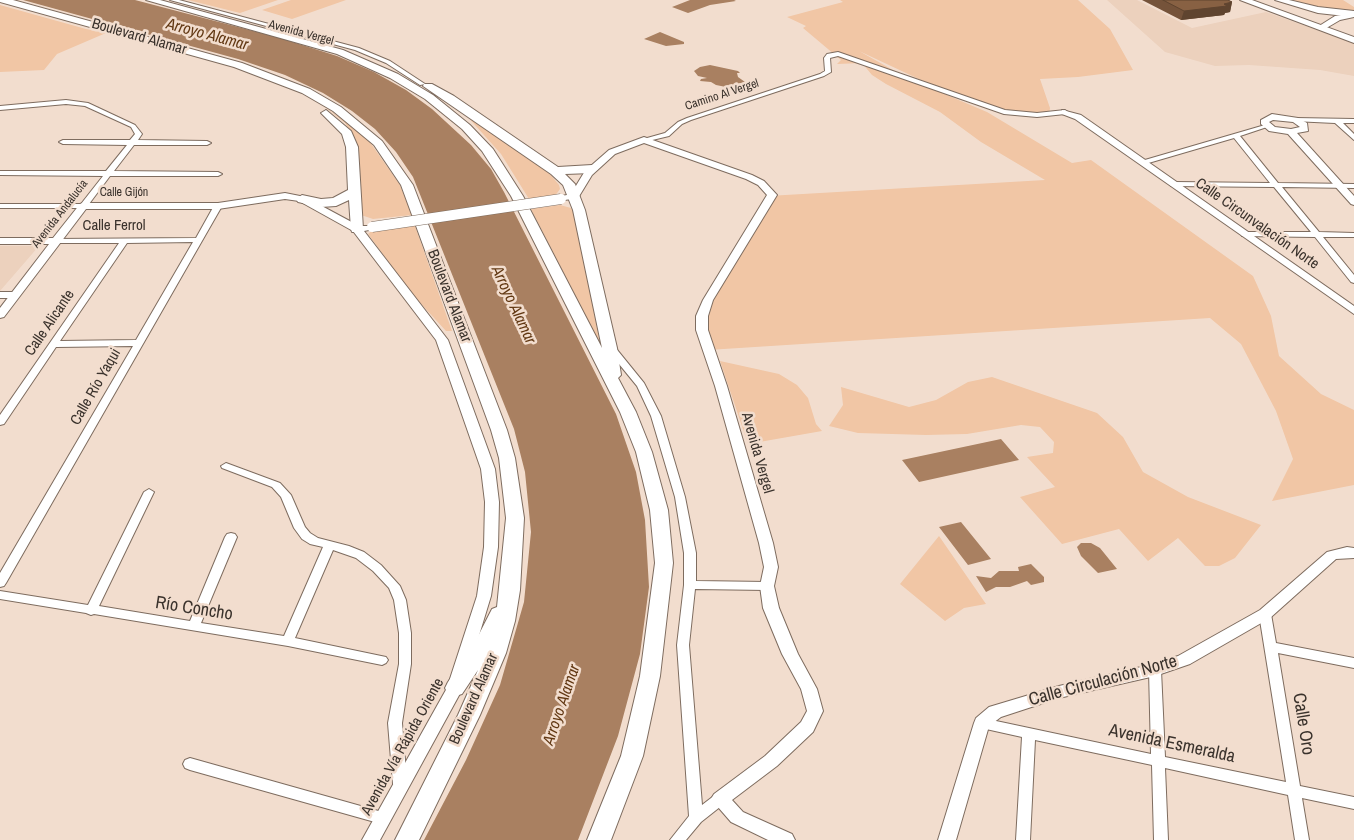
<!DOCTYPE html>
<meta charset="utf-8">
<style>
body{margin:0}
canvas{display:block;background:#f2ddce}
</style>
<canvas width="1354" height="840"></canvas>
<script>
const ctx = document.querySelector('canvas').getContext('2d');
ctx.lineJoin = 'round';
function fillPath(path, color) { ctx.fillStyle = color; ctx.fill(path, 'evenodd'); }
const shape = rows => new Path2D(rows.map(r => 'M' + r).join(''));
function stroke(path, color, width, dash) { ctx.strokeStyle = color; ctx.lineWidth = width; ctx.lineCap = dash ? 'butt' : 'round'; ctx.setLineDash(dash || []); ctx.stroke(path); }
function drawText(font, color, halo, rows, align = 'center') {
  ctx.font = font + ' "Archivo Narrow",sans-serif'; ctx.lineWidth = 5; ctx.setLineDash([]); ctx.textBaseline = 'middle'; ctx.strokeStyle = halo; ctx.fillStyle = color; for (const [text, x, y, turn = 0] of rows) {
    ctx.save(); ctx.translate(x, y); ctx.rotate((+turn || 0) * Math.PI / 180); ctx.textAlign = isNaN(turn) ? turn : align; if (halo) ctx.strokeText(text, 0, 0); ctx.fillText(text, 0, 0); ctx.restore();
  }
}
fillPath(shape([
 [1107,0,1137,0,1192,28,1266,12,1354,43,1354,76,1320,70,1249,65,1215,66,1165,52],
 [0,246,39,246,0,291]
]), '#ecd1bd');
fillPath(shape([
 [188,0,278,0,240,13],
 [291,0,346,0,292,19,262,10],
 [840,0,1078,0,1110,29,1133,70,1078,77,1040,79,1050,108,1049,114,1004,112,955,96,859,51,909,79,987,112,1072,163,1091,160,1253,276,1271,316,1279,356,1321,394,1354,410,1354,485,1272,501,1293,459,1276,411,1241,344,1210,318,708,350,706,301,768,196,1045,180,981,142,940,112,886,84,872,75,862,63,837,64,841,60,803,28,806,26,787,17,843,2],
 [1287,0,1343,0,1354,7,1354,11,1328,10],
 [0,5,86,29,106,33,57,54,44,70,0,72],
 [317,101,367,138,400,185,412,215,373,219,361,215,353,136,345,123],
 [466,115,550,174,559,185,560,189,555,196,529,199,501,154],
 [560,205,571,208,575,214,600,344,531,209],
 [414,223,452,331,446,331,412,294,368,234,374,229],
 [720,361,779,374,797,385,808,398,816,424,822,431,748,444],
 [992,377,1097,413,1123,437,1143,472,1188,497,1261,525,1235,558,1219,566,1205,566,1178,538,1148,561,1119,529,1062,544,1020,497,1055,487,1027,457,1053,453,1054,442,1040,427,1021,425,967,434,926,435,858,433,829,426,843,405,841,387,909,407,936,400,968,382],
 [939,536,986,604,964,608,945,621,900,584]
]), '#f1c6a5');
fillPath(shape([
 [23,0,135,0,280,38,337,56,374,72,406,90,432,109,471,145,491,169,504,192,616,414,636,472,645,520,649,587,640,654,618,736,578,840,424,840,466,760,500,685,524,602,531,532,525,472,514,429,413,177,396,152,375,129,352,111,323,93,285,75,238,59],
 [690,0,734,0,736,1,710,5,688,13,672,7],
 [660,32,684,42,684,44,666,46,644,39],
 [710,65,738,71,740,73,737,73,738,77,745,82,726,87,716,85,711,82,700,81,701,79,707,78,698,76,694,71,700,67],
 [1001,439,1019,460,919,482,902,460],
 [961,522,991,559,968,565,939,527],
 [1081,543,1091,543,1100,548,1117,569,1098,573,1081,556,1077,547],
 [1031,564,1044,577,1044,582,1031,585,1027,581,1010,587,996,587,986,592,976,576,991,578,999,571,1019,571,1018,567]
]), '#a98061');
const minor = shape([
 [170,0,179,0,359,48,390,61,425,84,420,85,386,63,355,50,170,0],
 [838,52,1005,110,1037,113,1065,110,1068,112,1065,114,1037,117,1004,114,838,56,830,58,831,72,824,76,691,120,682,124,669,136,644,142,640,140,665,133,678,122,687,118,820,74,825,71,824,58,827,54,838,52],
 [66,100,88,103,135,125,142,134,138,140,207,141,211,143,207,145,134,145,114,171,218,172,222,174,218,176,110,176,86,208,0,208,0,204,81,204,103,176,0,175,0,171,106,171,127,145,63,144,59,142,63,140,130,140,135,134,131,127,85,106,66,104,0,110,0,106,66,100],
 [1295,118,1354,119,1354,123,1343,123,1354,134,1354,140,1335,123,1293,121,1292,120,1295,118],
 [1265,125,1270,126,1240,136,1278,183,1354,184,1354,188,1282,187,1319,232,1354,233,1354,237,1323,237,1354,275,1354,283,1351,282,1315,237,1242,236,1241,234,1245,232,1311,232,1274,187,1171,186,1170,184,1174,182,1270,183,1234,138,1145,164,1138,162,1265,125],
 [215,204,221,204,222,206,6,583,4,586,0,587,0,573,133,346,56,347,4,424,0,425,0,415,119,243,54,243,50,241,54,239,196,238,215,204],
 [193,242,136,340,60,341,127,243,193,242],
 [0,292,16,292,20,295,16,298,0,298,0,292],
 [611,345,614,346,644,383,661,416,685,497,696,553,696,581,767,582,771,583,773,586,771,589,767,590,695,589,689,645,702,805,715,795,720,793,725,795,727,799,725,803,701,822,686,840,670,840,689,816,677,645,684,585,684,553,675,497,651,416,637,386,606,348,611,345],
 [226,463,280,483,291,495,305,527,310,533,318,538,349,546,364,552,381,565,400,586,406,600,411,633,411,664,402,723,407,784,405,788,400,790,395,788,393,784,388,723,399,664,399,633,394,600,389,588,373,571,356,558,333,550,295,638,386,657,388,660,386,663,382,665,288,646,94,614,91,615,86,613,0,599,0,591,88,605,144,492,149,489,154,492,99,606,190,621,225,537,227,534,231,533,235,534,237,537,201,623,284,636,323,547,310,544,302,539,294,528,281,497,272,487,222,468,221,466,226,463],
 [1265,610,1269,611,1271,614,1276,643,1354,658,1354,668,1278,653,1300,786,1354,797,1354,809,1302,798,1309,840,1295,840,1288,795,1165,768,1168,840,1154,840,1152,765,1035,740,1030,840,1016,840,1022,737,977,727,975,723,977,719,982,718,1151,754,1149,670,1151,667,1155,665,1159,667,1161,670,1165,757,1286,782,1259,614,1261,611,1265,610],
 [190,758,382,812,387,814,389,818,387,822,382,824,190,770,185,768,183,764,185,760,190,758]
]);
const tertiary = shape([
 [1062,110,1081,115,1354,306,1354,314,1075,119,1062,114,1062,110],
 [1272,114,1298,118,1307,123,1308,131,1297,133,1354,196,1354,205,1351,204,1288,134,1269,131,1261,124,1261,120,1272,114],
 [1273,120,1293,122,1300,127,1291,129,1275,127,1269,122,1273,120],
 [644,137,752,175,764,181,777,195,713,300,708,316,708,330,727,386,773,543,778,567,774,586,779,608,798,654,817,689,823,711,813,732,777,766,732,800,743,812,792,834,795,840,768,840,731,822,711,799,714,794,765,756,801,722,807,711,801,689,782,654,763,608,760,586,764,567,759,543,715,386,696,330,696,316,703,300,767,195,758,185,746,179,644,143,615,154,592,175,578,198,558,201,558,197,571,194,585,171,609,150,644,137],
 [285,193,305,197,359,226,369,226,369,230,364,231,448,340,495,469,499,502,498,547,491,596,463,688,380,840,362,840,447,688,477,596,484,547,485,502,481,469,436,340,353,231,299,201,285,199,218,209,86,209,4,317,0,318,0,308,49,244,0,244,0,238,53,238,80,204,83,203,218,203,285,193],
 [1347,547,1354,548,1354,558,1336,559,1270,618,1190,664,1155,676,1059,698,1001,717,989,726,956,840,938,840,974,723,976,718,989,707,1059,686,1154,664,1178,656,1260,610,1327,552,1347,547]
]);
const secondary = shape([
 [1354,13,1354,17,1340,20,1323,30,1316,28,1335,16,1354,13]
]);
const primary = shape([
 [1240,0,1252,0,1354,37,1354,43,1240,0],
 [1275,0,1289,0,1318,7,1354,11,1354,17,1318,13,1275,0]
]);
const trunk = shape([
 [0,0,13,0,242,63,310,89,341,107,382,141,413,185,507,430,515,458,524,518,520,590,515,621,506,653,480,715,419,840,395,840,458,715,478,670,462,694,455,696,448,694,445,688,448,682,473,646,492,609,497,607,506,518,499,458,491,430,401,185,374,145,333,111,302,93,234,67,0,2,0,0],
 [146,0,160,0,343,50,398,74,433,95,470,125,493,149,523,196,602,348,573,210,563,185,551,174,423,86,424,84,432,84,454,96,558,167,592,165,598,169,592,173,565,174,575,184,585,210,617,348,621,375,618,378,636,412,652,452,668,510,673,563,660,676,643,756,611,840,587,840,621,756,640,676,655,563,650,510,636,452,620,412,511,196,482,151,462,129,425,99,390,78,337,54,146,0],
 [326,110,351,131,358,147,363,229,362,232,352,232,351,229,349,200,336,206,321,207,298,202,296,199,302,195,321,199,333,198,348,190,346,147,342,134,321,113,326,110]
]);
stroke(minor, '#7e6c5f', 2);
stroke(tertiary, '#7e6c5f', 2);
stroke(secondary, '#7e6c5f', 2);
stroke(primary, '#7e6c5f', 2);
stroke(trunk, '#7e6c5f', 2);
fillPath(minor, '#fff');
fillPath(tertiary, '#fff');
fillPath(secondary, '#fff');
fillPath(primary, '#fff');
fillPath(trunk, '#fff');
const tertiaryBridge = shape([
 [372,227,561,199]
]);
stroke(tertiaryBridge, '#7e6c5f', 11, []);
stroke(tertiaryBridge, '#fff', 10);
fillPath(shape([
 [1142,0,1228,0,1232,2,1230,12,1225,13,1224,15,1181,20]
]), '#75533a');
fillPath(shape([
 [1232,2,1230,12,1225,13,1224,15,1181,20,1184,11,1224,4]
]), '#5f442f');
const building = shape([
 [1163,0,1228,0,1232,2,1224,4,1227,6,1184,11,1163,0]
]);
fillPath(building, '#886143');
stroke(building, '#5f442f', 1);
drawText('12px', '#3a322c', '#f2ddce', [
 ["Avenida Vergel",301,33,15],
 ["Camino Al Vergel",722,95,-18],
 ["Calle Gijón",124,193],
 ["Avenida Andalucía",60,214,-52]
]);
drawText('15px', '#3a322c', '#f2ddce', [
 ["Boulevard Alamar",139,37,16],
 ["Calle Circunvalación Norte",1257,224,35],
 ["Calle Ferrol",114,226],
 ["Boulevard Alamar",449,296,69],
 ["Calle Alicante",50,323,-56],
 ["Calle Río Yaqui",96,387,-60],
 ["Avenida Vergel",757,453,74],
 ["Boulevard Alamar",474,699,-66],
 ["Avenida Vía Rápida Oriente",403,747,-61]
]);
drawText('italic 16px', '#623813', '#f2ddce', [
 ["Arroyo Alamar",207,35,15],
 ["Arroyo Alamar",513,305,65],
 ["Arroyo Alamar",562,705,-71]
]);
drawText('18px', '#3a322c', '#f2ddce', [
 ["Río Concho",194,609,9],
 ["Calle Circulación Norte",1103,681,-15],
 ["Calle Oro",1303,724,81],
 ["Avenida Esmeralda",1172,744,12]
]);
</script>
